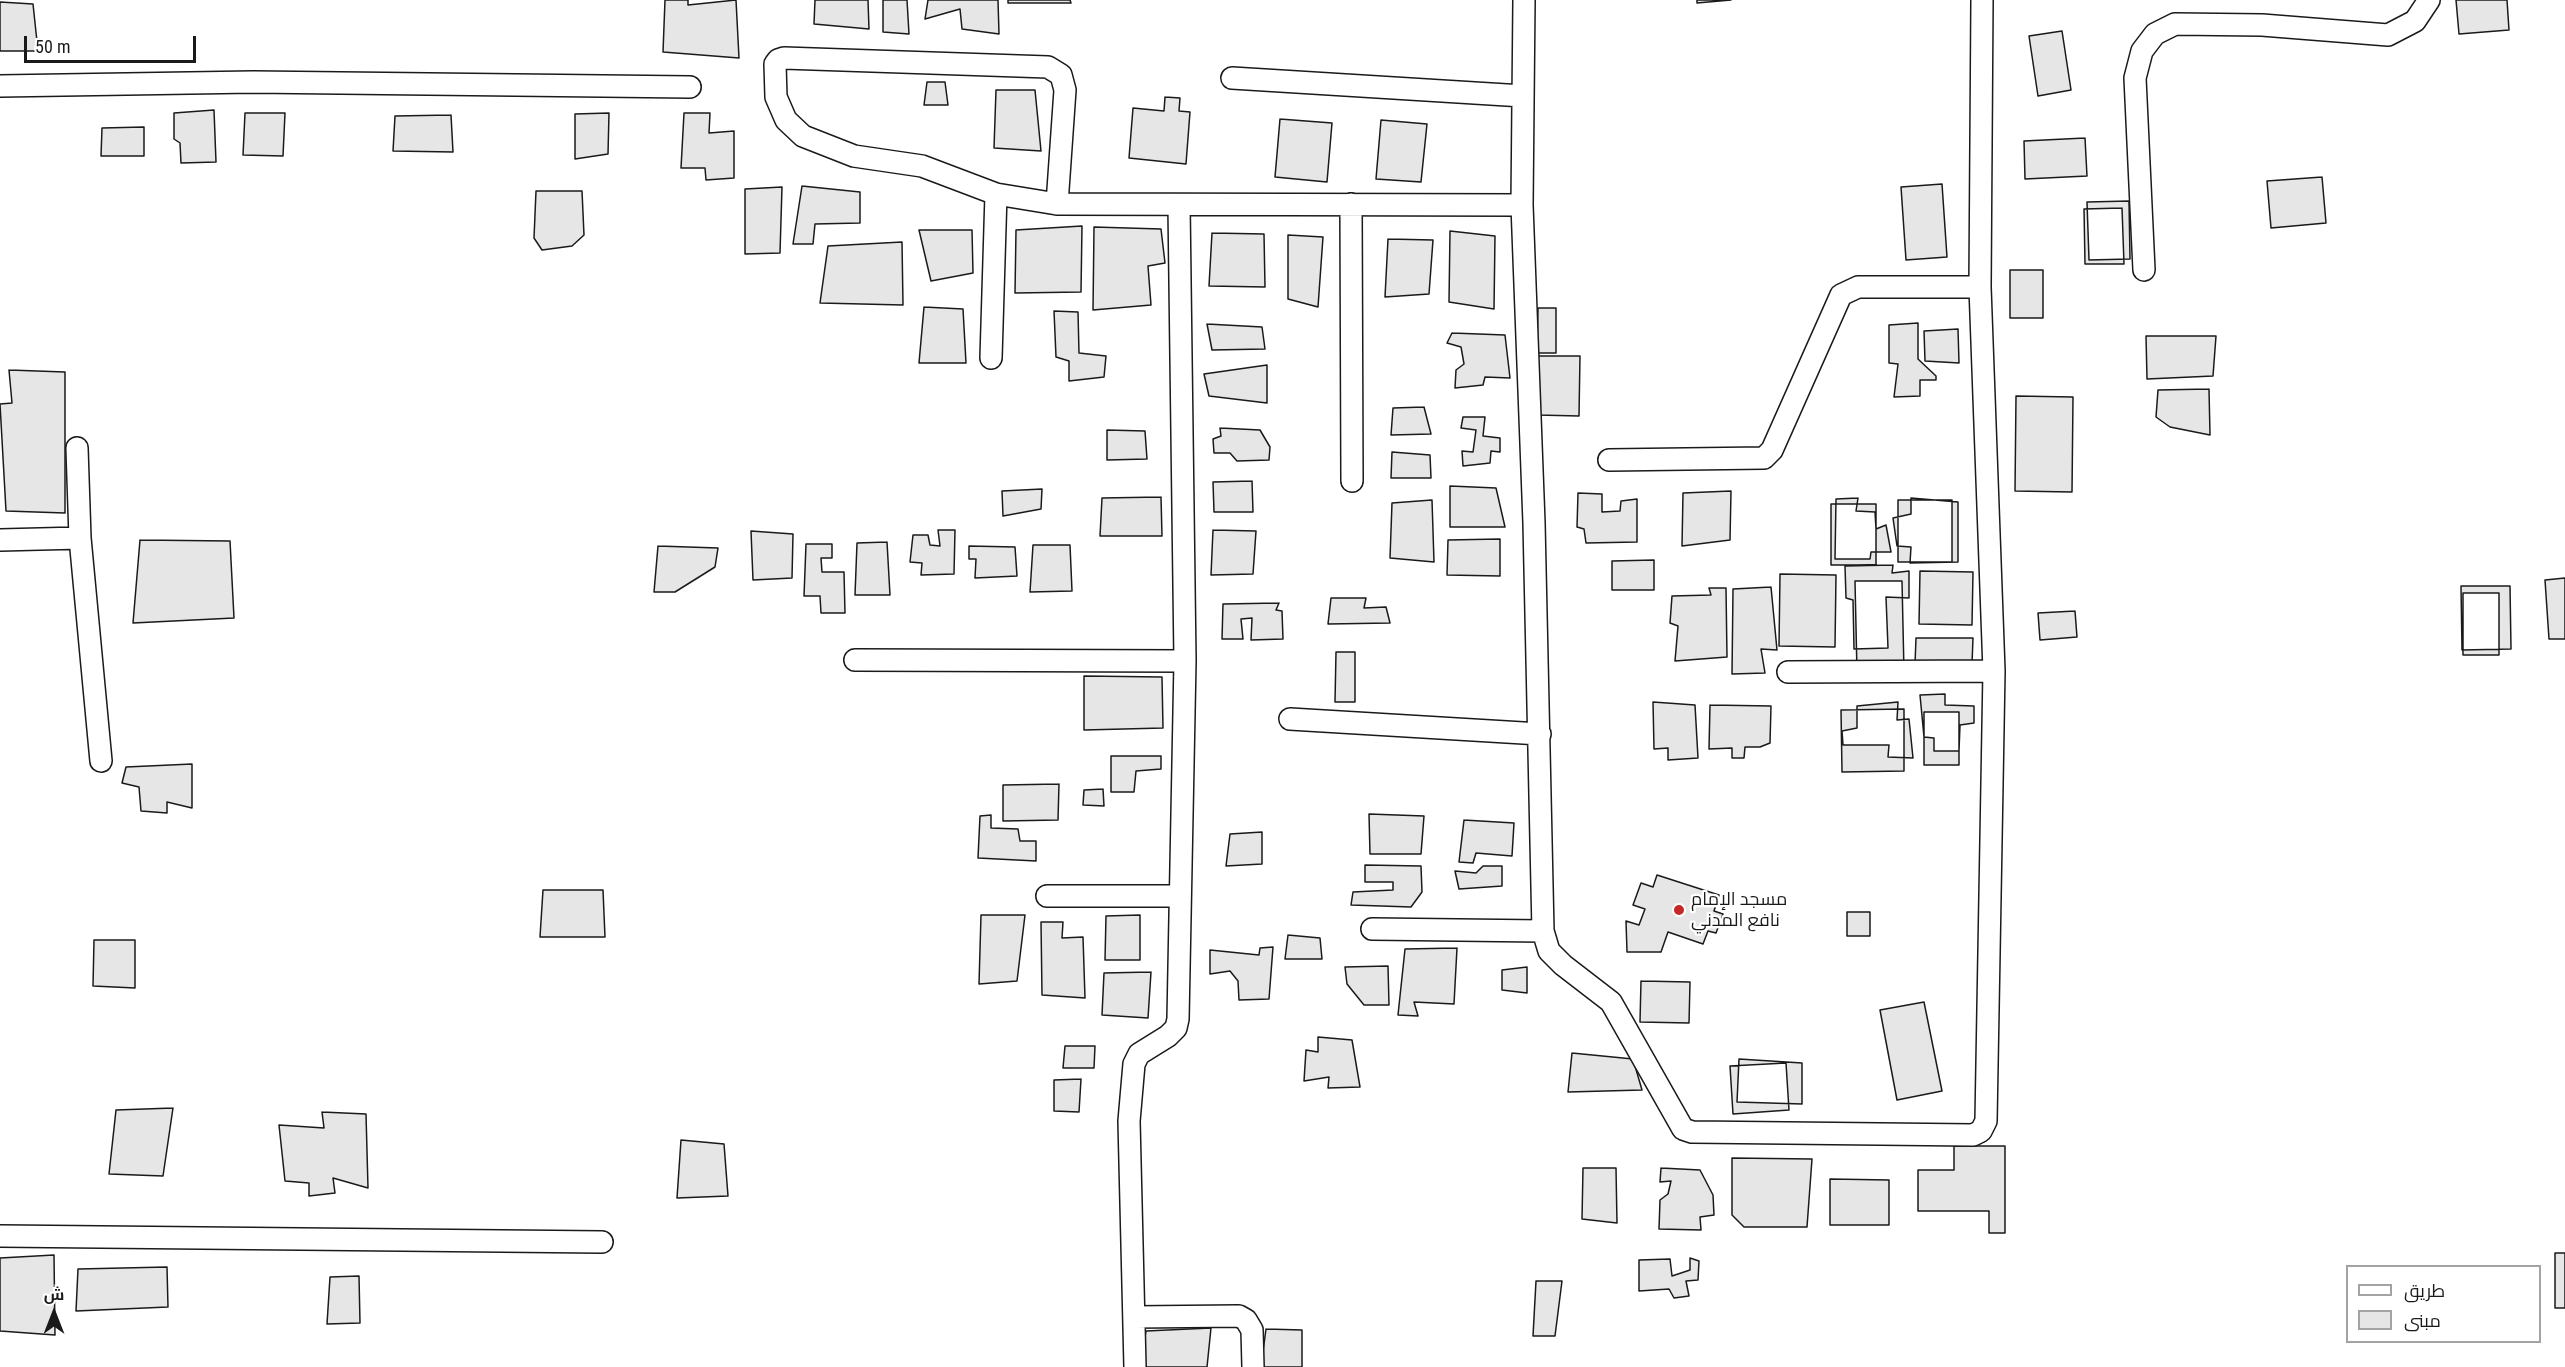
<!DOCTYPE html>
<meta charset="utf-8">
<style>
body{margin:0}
#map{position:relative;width:2565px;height:1367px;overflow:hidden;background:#fff;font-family:"Roboto Condensed",Cairo,sans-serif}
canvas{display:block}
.legend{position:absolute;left:2346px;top:1265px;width:195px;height:78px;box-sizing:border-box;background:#fff;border:2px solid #a3a3a3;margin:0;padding:8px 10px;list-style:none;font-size:18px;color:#1a1a1a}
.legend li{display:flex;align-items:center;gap:12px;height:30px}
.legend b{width:30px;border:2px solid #a3a3a3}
.north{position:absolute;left:24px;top:1283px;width:60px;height:60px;-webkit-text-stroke:4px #fff;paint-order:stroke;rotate:0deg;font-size:16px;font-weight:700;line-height:24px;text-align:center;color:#1a1a1a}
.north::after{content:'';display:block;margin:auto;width:21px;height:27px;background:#1a1a1a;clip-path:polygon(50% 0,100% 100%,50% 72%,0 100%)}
.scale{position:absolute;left:24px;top:36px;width:172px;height:27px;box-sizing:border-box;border:3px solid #1a1a1a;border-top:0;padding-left:8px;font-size:18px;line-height:21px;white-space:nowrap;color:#1a1a1a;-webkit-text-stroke:4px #fff;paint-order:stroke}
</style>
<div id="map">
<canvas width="2565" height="1367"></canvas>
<ul class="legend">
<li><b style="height:8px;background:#fff"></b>طريق</li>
<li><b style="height:16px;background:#e6e6e6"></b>مبنى</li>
</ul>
<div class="north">ش</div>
<div class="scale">50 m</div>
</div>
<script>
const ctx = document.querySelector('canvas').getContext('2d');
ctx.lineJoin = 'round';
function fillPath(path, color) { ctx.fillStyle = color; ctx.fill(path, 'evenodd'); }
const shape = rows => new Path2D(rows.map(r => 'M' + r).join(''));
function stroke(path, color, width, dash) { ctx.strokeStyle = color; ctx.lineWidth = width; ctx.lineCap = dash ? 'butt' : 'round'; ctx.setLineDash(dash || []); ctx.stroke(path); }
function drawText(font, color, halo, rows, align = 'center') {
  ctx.font = font + ' "Roboto Condensed",Cairo,sans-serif'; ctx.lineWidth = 4.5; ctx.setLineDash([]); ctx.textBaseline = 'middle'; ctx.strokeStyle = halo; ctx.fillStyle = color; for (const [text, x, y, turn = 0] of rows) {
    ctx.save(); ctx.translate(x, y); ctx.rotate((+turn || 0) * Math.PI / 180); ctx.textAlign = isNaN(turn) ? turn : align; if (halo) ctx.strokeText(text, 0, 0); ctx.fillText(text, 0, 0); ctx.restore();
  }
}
const building = shape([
 [665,0,688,0,688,5,736,0,739,58,663,52,665,0],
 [815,0,868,0,869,29,814,24,815,0],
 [883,0,907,0,909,34,883,32,883,0],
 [928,0,998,0,999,34,962,29,960,9,925,19,928,0],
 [1008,0,1070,0,1071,3,1008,3,1008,0],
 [1697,0,1731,0,1697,3,1697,0],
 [2456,0,2507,0,2509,30,2459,34,2456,0],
 [0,2,33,4,38,51,0,51,0,2],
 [2062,31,2071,90,2038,96,2029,36,2062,31],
 [927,82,945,82,948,105,924,105,927,82],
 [996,90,1035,90,1041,151,994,148,996,90],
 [1165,97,1180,98,1179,111,1190,112,1186,164,1129,158,1133,108,1164,111,1165,97],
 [214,110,216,162,181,163,180,143,174,139,174,113,214,110],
 [245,113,285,113,283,156,243,155,245,113],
 [609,113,608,154,575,159,575,114,609,113],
 [684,113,710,113,709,133,734,131,734,178,706,180,705,168,681,168,684,113],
 [451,115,453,152,393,151,395,116,451,115],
 [1280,119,1332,123,1327,182,1275,177,1280,119],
 [1381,120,1427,124,1421,182,1376,179,1381,120],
 [144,127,144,156,101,156,102,128,144,127],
 [2085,138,2087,176,2025,179,2024,141,2085,138],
 [2322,177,2326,223,2271,228,2267,181,2322,177],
 [1942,184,1947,257,1906,260,1901,187,1942,184],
 [802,186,860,192,860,223,815,224,813,244,793,244,802,186],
 [782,187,780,253,745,254,745,189,782,187],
 [536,191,582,191,584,235,572,246,542,250,534,238,536,191],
 [2129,201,2130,259,2089,260,2087,202,2129,201],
 [2122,208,2124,264,2085,264,2084,209,2122,208],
 [1082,226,1081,292,1015,293,1016,230,1082,226],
 [1094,227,1161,229,1165,263,1148,266,1151,305,1093,310,1094,227],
 [919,230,972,230,973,273,931,281,919,230],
 [1450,231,1495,236,1494,309,1449,302,1450,231],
 [1212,233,1264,234,1265,287,1209,286,1212,233],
 [1288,235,1323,237,1318,307,1288,299,1288,235],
 [1388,239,1433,240,1429,294,1385,297,1388,239],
 [902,242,903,305,820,303,828,246,902,242],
 [2010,270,2043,270,2043,318,2010,318,2010,270],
 [924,307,963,309,966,363,919,363,924,307],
 [1538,308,1556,308,1556,353,1537,353,1538,308],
 [1054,311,1078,312,1079,353,1106,356,1104,377,1069,381,1069,361,1056,357,1054,311],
 [1918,323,1918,359,1936,376,1936,380,1920,380,1920,396,1894,397,1898,364,1889,363,1889,325,1918,323],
 [1207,324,1262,327,1265,349,1212,350,1207,324],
 [1958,329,1959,363,1925,361,1924,331,1958,329],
 [1452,333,1505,335,1510,378,1485,377,1483,385,1455,388,1456,370,1464,364,1461,347,1447,343,1452,333],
 [2146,336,2216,336,2213,376,2147,379,2146,336],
 [1538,356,1580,356,1579,416,1537,415,1538,356],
 [1267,365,1267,403,1209,396,1204,374,1267,365],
 [9,370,65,372,65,513,6,511,0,404,12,403,9,370],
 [2209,389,2210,435,2170,427,2156,417,2158,390,2209,389],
 [2016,396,2073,397,2072,492,2015,491,2016,396],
 [1424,407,1431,434,1391,435,1393,408,1424,407],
 [1463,417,1485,417,1483,436,1500,438,1500,452,1491,451,1490,463,1463,466,1462,451,1473,452,1476,430,1461,428,1463,417],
 [1220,428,1260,430,1270,447,1269,460,1237,461,1230,453,1214,453,1213,439,1221,436,1220,428],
 [1107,430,1145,431,1147,459,1107,460,1107,430],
 [1392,452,1430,455,1431,478,1391,478,1392,452],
 [1252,481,1253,512,1214,512,1213,482,1252,481],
 [1450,486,1496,488,1505,527,1450,527,1450,486],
 [1042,489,1041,509,1003,516,1002,491,1042,489],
 [1731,491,1730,540,1682,546,1683,493,1731,491],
 [1578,493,1602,494,1602,512,1620,511,1621,501,1637,499,1637,542,1586,543,1584,529,1577,527,1578,493],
 [1161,497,1162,536,1100,536,1102,498,1161,497],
 [1858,498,1856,511,1875,512,1876,529,1886,525,1891,552,1871,552,1870,559,1835,559,1836,499,1858,498],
 [1911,498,1958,502,1958,562,1910,563,1911,547,1897,546,1893,518,1911,514,1911,498],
 [1432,500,1434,562,1390,558,1392,503,1432,500],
 [1898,500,1952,500,1952,562,1898,562,1898,500],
 [1831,504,1876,504,1876,565,1831,565,1831,504],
 [938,530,955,530,954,574,921,575,922,563,910,562,913,535,928,535,930,545,940,546,938,530],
 [1213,530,1256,531,1253,574,1211,575,1213,530],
 [751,531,793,534,792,578,753,580,751,531],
 [1500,539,1500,576,1447,575,1448,540,1500,539],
 [140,540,230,541,234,618,133,623,140,540],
 [887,542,890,595,855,595,857,543,887,542],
 [806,544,832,544,832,558,821,558,822,572,844,572,845,613,821,613,820,596,804,596,806,544],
 [1033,545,1070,545,1072,591,1030,592,1033,545],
 [658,546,718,548,715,567,675,592,654,592,658,546],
 [969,546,1015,547,1017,576,975,578,976,559,969,559,969,546],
 [1654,560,1654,590,1612,590,1612,561,1654,560],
 [1893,565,1892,573,1909,571,1909,598,1886,597,1888,648,1854,649,1853,600,1846,598,1845,566,1893,565],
 [1920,571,1973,572,1972,625,1919,624,1920,571],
 [1780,574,1836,575,1835,647,1779,646,1780,574],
 [2565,578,2565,639,2549,639,2545,580,2565,578],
 [1855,581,1902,581,1904,672,1857,673,1855,581],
 [2461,586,2510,586,2511,649,2462,650,2461,586],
 [1771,587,1777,650,1761,649,1765,673,1732,674,1733,589,1771,587],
 [1709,588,1726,588,1727,657,1675,661,1678,626,1670,623,1672,596,1711,595,1709,588],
 [2463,593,2499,593,2499,655,2463,655,2463,593],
 [1331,598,1366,598,1364,608,1386,607,1390,623,1328,624,1331,598],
 [1279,603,1276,610,1282,611,1283,639,1251,640,1252,618,1241,619,1243,639,1222,639,1223,604,1279,603],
 [2075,611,2077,637,2040,640,2038,613,2075,611],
 [1916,638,1973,638,1972,664,1915,664,1916,638],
 [1336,652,1355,652,1355,702,1335,702,1336,652],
 [1084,676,1162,677,1163,728,1084,730,1084,676],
 [1945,694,1945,705,1974,706,1974,723,1960,725,1959,751,1934,751,1934,738,1924,737,1920,695,1945,694],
 [1653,702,1695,705,1698,758,1668,760,1668,748,1654,749,1653,702],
 [1898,702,1897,720,1909,719,1913,758,1888,757,1889,745,1843,745,1842,731,1857,728,1857,706,1898,702],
 [1710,705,1771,706,1770,743,1760,747,1745,747,1744,758,1732,758,1732,748,1709,749,1710,705],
 [1904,709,1904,771,1842,772,1841,710,1904,709],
 [1924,712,1959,712,1959,765,1924,765,1924,712],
 [1111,756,1161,756,1161,769,1136,771,1134,792,1111,792,1111,756],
 [192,764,192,808,167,802,167,813,141,811,139,787,122,783,126,767,192,764],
 [1059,784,1058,820,1003,821,1003,785,1059,784],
 [1103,789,1104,806,1083,805,1084,790,1103,789],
 [1369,814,1424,816,1421,854,1370,854,1369,814],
 [991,815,991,828,1018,829,1020,841,1036,841,1036,861,978,858,980,816,991,815],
 [1464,820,1514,823,1512,856,1476,853,1473,863,1459,862,1464,820],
 [1262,832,1262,864,1226,866,1230,834,1262,832],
 [1365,865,1421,866,1422,892,1411,907,1351,905,1353,892,1393,890,1393,882,1365,882,1365,865],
 [1483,866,1502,866,1502,886,1459,889,1455,871,1476,873,1483,866],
 [1657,875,1719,895,1714,911,1723,914,1716,933,1708,931,1703,944,1668,932,1661,952,1627,952,1626,921,1639,925,1645,909,1633,905,1641,883,1653,887,1657,875],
 [543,890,603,890,605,937,540,937,543,890],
 [1847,912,1870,912,1870,936,1847,936,1847,912],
 [981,915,1025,915,1017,981,979,984,981,915],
 [1140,915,1140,960,1105,960,1106,916,1140,915],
 [1041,922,1063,922,1062,938,1083,937,1085,998,1042,995,1041,922],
 [1288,935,1320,938,1322,959,1285,959,1288,935],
 [94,940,135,940,135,988,93,986,94,940],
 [1273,947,1269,999,1239,1000,1238,981,1230,971,1210,974,1210,950,1259,955,1260,948,1273,947],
 [1457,948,1454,1004,1414,1002,1418,1016,1398,1015,1405,949,1457,948],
 [1388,966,1389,1005,1364,1005,1347,984,1345,967,1388,966],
 [1527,967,1527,993,1502,990,1502,970,1527,967],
 [1151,972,1148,1018,1102,1015,1104,973,1151,972],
 [1641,981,1690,982,1689,1023,1640,1022,1641,981],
 [1924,1002,1942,1091,1897,1100,1880,1010,1924,1002],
 [1318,1037,1352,1040,1360,1087,1328,1088,1329,1077,1304,1081,1306,1050,1318,1052,1318,1037],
 [1065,1046,1095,1046,1094,1068,1063,1068,1065,1046],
 [1572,1053,1633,1059,1642,1090,1568,1092,1572,1053],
 [1739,1059,1802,1063,1802,1104,1737,1102,1739,1059],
 [1786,1063,1789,1110,1733,1114,1730,1066,1786,1063],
 [1081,1079,1079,1112,1054,1111,1054,1080,1081,1079],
 [173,1108,163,1176,109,1174,116,1110,173,1108],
 [322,1112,366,1114,368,1188,333,1178,335,1193,309,1196,309,1183,285,1181,279,1125,324,1128,322,1112],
 [681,1140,724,1144,728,1196,677,1198,681,1140],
 [1954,1146,2005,1146,2005,1233,1989,1233,1989,1211,1918,1211,1918,1170,1954,1170,1954,1146],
 [1732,1158,1812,1159,1807,1227,1744,1227,1732,1215,1732,1158],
 [1583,1168,1616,1168,1617,1223,1582,1219,1583,1168],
 [1661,1168,1700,1170,1713,1195,1714,1215,1700,1217,1701,1230,1659,1229,1660,1200,1668,1194,1671,1181,1660,1182,1661,1168],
 [1830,1179,1889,1180,1889,1225,1830,1225,1830,1179],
 [2555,1253,2565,1253,2565,1308,2555,1308,2555,1253],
 [54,1255,55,1335,0,1331,0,1258,54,1255],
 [1690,1258,1699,1261,1698,1280,1686,1281,1689,1296,1674,1298,1669,1289,1639,1291,1639,1260,1670,1259,1672,1276,1690,1270,1690,1258],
 [167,1267,168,1307,76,1311,78,1269,167,1267],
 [359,1276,360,1323,327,1324,330,1277,359,1276],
 [1536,1281,1562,1281,1555,1336,1533,1336,1536,1281],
 [1211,1328,1207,1367,1140,1367,1146,1331,1211,1328],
 [1266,1329,1302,1330,1302,1367,1261,1367,1266,1329]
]);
fillPath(building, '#e6e6e6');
stroke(building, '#1a1a1a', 1.5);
const street = shape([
 [1524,0,1522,205,1534,523,1543,931,1549,951,1563,965,1611,1002,1683,1129,1692,1132,1973,1135,1981,1131,1986,1121,1994,671,1980,287,1982,0],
 [1232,78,1523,96],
 [0,86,253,82,690,87],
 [1057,204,1065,90,1061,75,1048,67,784,58,778,60,775,64,776,97,786,120,803,136,854,156,922,166,996,194,1057,204,1522,205],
 [1351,204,1352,481],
 [2144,270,2135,78,2142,51,2155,34,2175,24,2262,25,2388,35,2415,21,2429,0],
 [991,358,996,194],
 [77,448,80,538,101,761],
 [1609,460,1764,458,1772,450,1841,295,1858,287,1980,287],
 [0,540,80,538],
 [855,660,1185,661],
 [1788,672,1994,671],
 [1290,719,1540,734],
 [1047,896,1179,896],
 [1372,929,1543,931],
 [0,1236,602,1242],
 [1134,1317,1239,1316,1246,1320,1252,1330,1253,1367],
 [1135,1367,1129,1121,1134,1064,1139,1054,1168,1036,1176,1028,1178,1019,1185,661,1179,205]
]);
stroke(street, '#1a1a1a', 24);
stroke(street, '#fff', 21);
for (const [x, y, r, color] of [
 [1679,910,6,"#c62828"]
]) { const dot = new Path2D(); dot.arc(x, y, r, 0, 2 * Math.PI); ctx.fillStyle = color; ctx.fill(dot); stroke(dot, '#fff', 2); }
drawText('18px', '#1a1a1a', '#fff', [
 ["مسجد الإمام",1691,900],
 ["نافع المدني",1691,921]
], 'left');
</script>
